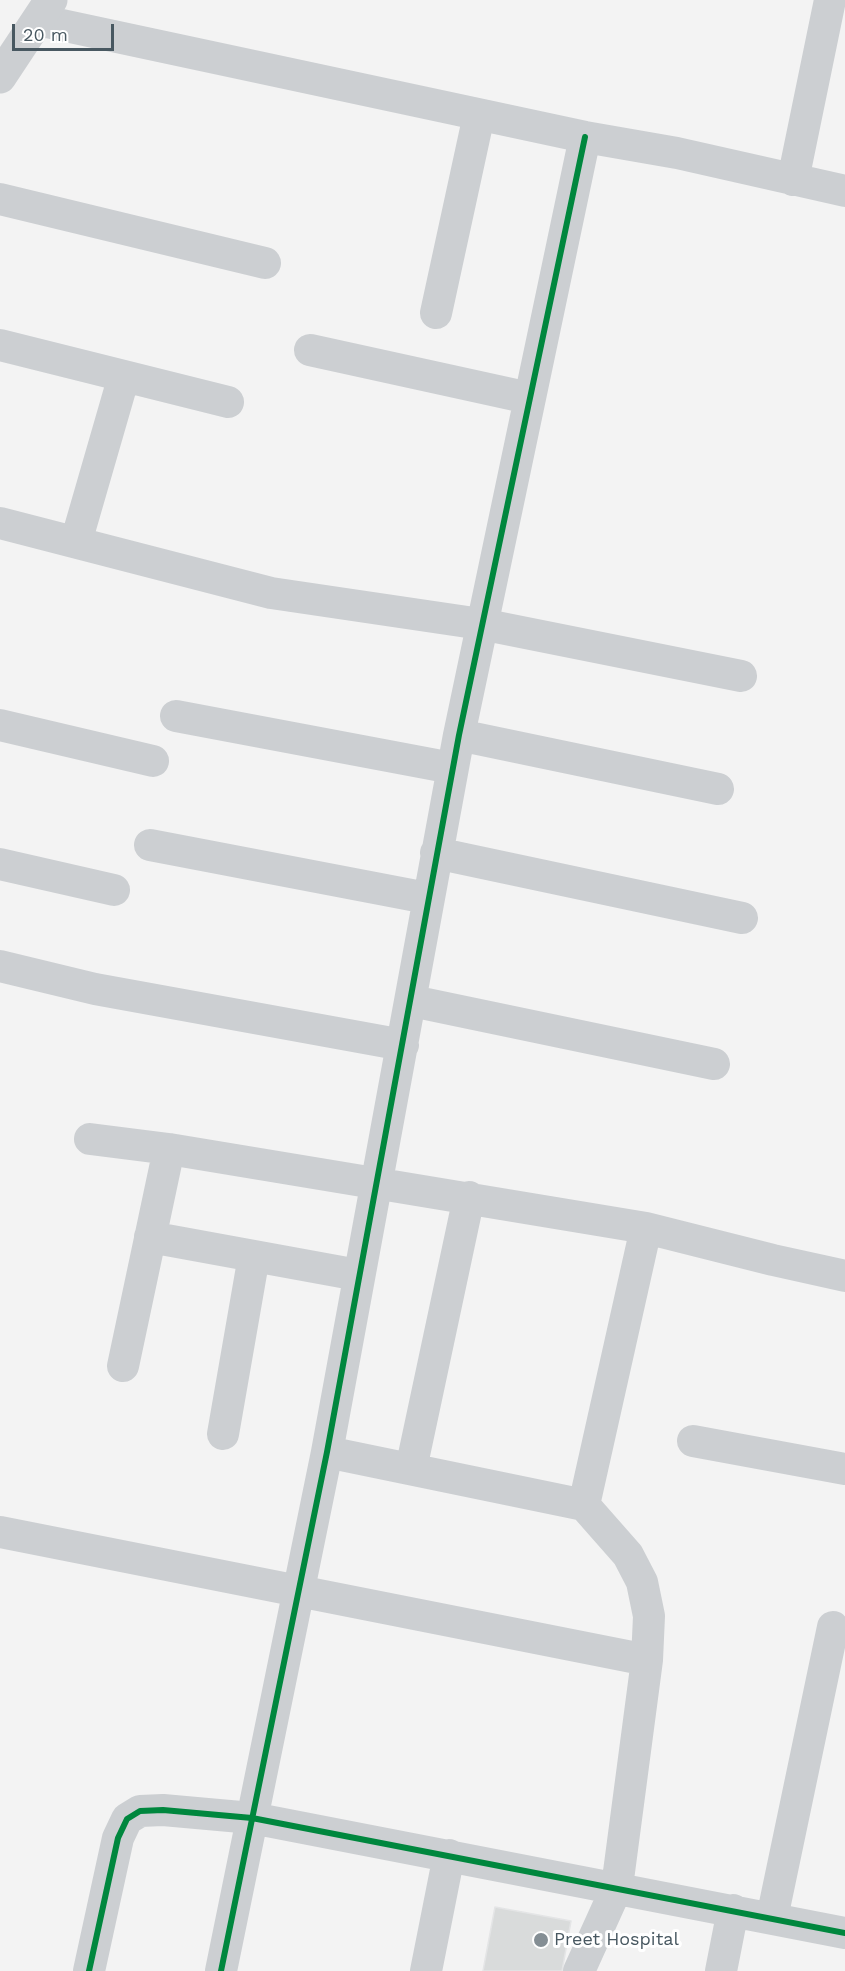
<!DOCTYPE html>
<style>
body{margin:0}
#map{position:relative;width:845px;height:1971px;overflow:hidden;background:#f3f3f3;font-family:"Work Sans",sans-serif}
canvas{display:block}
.scale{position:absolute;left:12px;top:24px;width:102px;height:27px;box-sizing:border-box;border:3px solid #485861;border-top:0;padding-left:8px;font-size:18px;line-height:21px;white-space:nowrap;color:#485861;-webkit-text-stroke:4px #fff;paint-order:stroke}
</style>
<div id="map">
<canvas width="845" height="1971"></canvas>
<div class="scale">20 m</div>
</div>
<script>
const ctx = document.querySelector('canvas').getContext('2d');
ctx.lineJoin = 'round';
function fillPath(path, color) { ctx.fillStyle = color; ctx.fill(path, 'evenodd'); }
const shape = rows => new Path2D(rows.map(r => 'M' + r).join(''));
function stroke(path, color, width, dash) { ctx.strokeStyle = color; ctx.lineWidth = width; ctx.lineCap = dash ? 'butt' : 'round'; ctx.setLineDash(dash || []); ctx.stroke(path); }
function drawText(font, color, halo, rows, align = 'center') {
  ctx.font = font + ' "Work Sans",sans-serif'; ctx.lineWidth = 6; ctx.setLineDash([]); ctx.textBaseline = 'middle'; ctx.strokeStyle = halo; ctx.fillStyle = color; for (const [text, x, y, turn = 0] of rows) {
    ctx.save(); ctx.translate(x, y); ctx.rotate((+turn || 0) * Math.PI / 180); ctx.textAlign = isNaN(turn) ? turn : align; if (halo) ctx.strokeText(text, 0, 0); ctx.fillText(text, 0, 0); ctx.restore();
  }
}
const building = shape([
 [495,1907,571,1921,562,1971,483,1971,495,1907]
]);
fillPath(building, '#d9dbdb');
stroke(building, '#e4e5e6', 1.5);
stroke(shape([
 [38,20,585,137,677,153,845,191],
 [793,180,830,0],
 [0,199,265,263],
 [436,313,479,115],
 [0,345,228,402],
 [310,350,529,398],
 [0,523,271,593,481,624,741,676],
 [76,542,124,376],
 [176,716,452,768],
 [0,725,153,761],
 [459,735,718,789],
 [150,845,427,898],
 [436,853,742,918],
 [0,864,114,890],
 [0,966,95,989,403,1045],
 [412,1001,714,1064],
 [90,1139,169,1149,646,1228,773,1260,845,1276],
 [150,1237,358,1275],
 [123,1366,169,1149],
 [223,1434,254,1256],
 [693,1441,845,1469],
 [327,1452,584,1505,646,1228],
 [411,1469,469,1197],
 [0,1532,647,1660],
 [772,1918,833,1627],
 [89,1971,118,1838,127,1819,140,1811,163,1810,252,1818,845,1933],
 [221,1971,327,1452,459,735,585,137],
 [426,1971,449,1855],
 [579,1971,617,1887,647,1660,649,1616,642,1582,628,1555,584,1505],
 [721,1971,733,1910]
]), '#cccfd2', 32);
stroke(shape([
 [0,77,51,0]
]), '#cccfd2', 33);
stroke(shape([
 [89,1971,118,1838,127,1819,140,1811,163,1810,252,1818,845,1933],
 [221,1971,327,1452,459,735,585,137]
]), '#00873e', 6);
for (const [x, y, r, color] of [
 [541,1940,8,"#848e94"]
]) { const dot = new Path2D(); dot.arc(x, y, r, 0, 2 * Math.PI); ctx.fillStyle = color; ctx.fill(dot); stroke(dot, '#fff', 2); }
drawText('18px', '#485861', '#fff', [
 ["Preet Hospital",554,1940]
], 'left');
</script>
